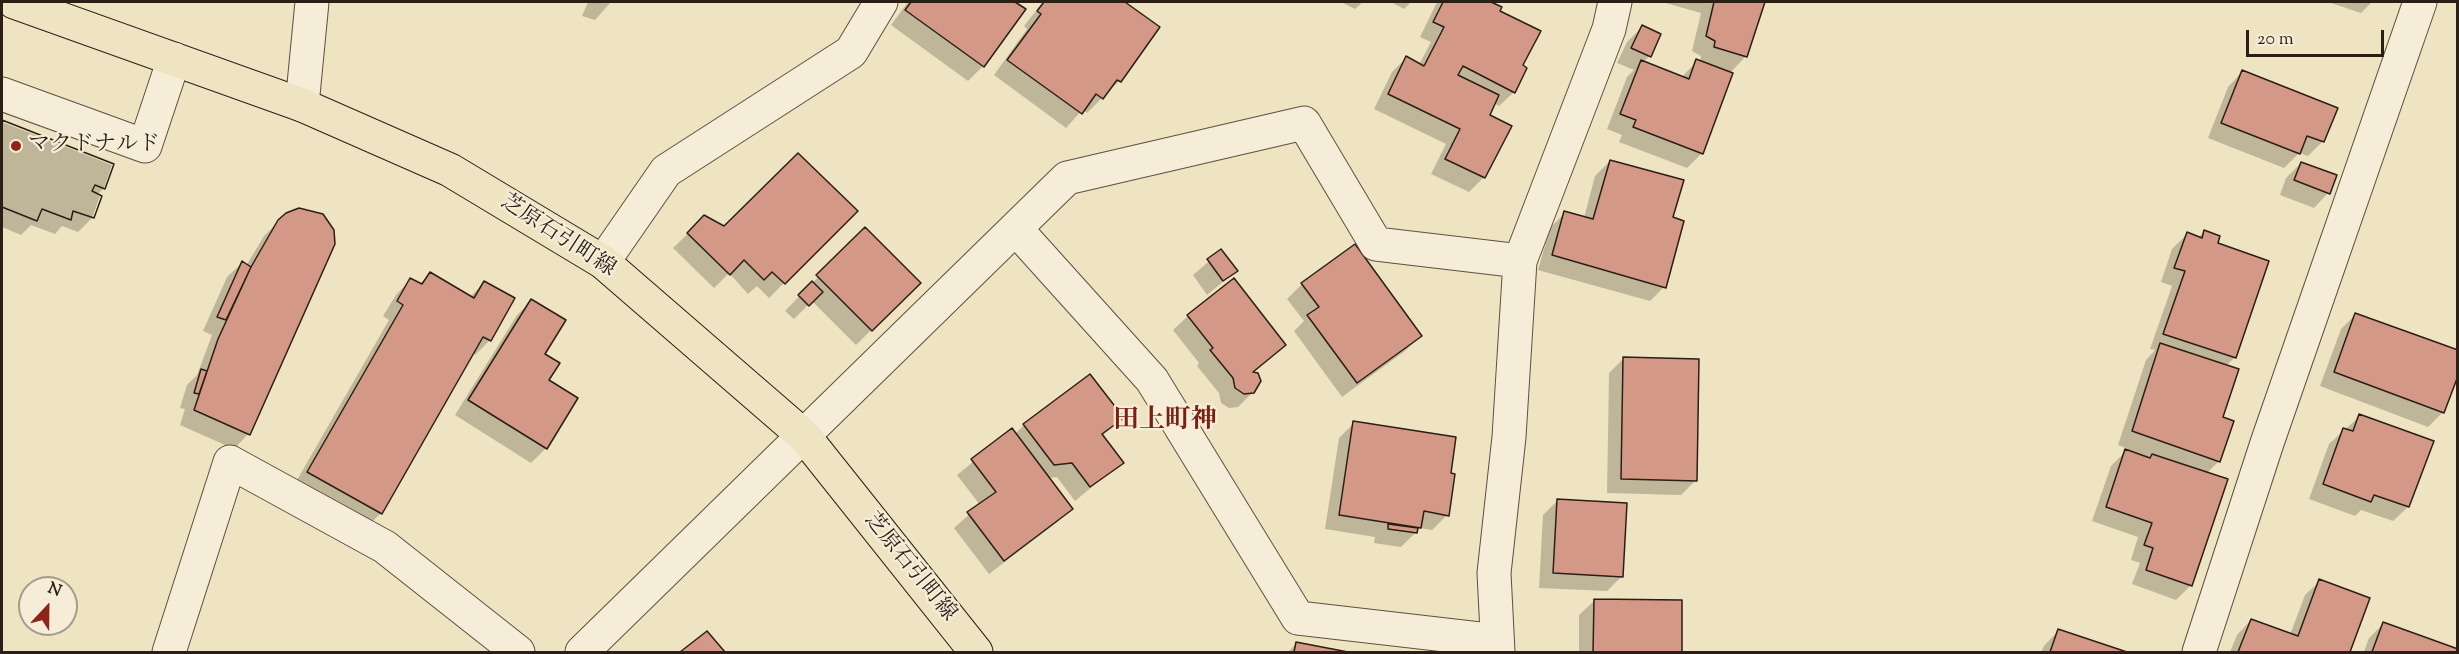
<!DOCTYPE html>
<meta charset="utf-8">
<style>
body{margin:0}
#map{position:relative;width:2459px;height:654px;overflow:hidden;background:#efe4c1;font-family:"Sorts Mill Goudy",serif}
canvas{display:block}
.frame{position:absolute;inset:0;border:3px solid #2b1e17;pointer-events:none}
.north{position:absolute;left:18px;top:576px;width:60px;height:60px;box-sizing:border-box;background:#f5edd7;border:2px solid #a49a8a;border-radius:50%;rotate:22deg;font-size:16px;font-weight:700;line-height:24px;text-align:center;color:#2b1e17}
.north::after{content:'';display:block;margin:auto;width:21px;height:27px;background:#8f2418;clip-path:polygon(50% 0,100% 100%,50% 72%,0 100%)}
.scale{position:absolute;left:2246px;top:30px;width:138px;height:27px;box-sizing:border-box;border:3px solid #2b1e17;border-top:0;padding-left:8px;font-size:18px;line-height:21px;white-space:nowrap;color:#2b1e17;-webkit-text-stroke:4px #f5edd7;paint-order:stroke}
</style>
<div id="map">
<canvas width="2459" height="654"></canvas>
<div class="frame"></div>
<div class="north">N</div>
<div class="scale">20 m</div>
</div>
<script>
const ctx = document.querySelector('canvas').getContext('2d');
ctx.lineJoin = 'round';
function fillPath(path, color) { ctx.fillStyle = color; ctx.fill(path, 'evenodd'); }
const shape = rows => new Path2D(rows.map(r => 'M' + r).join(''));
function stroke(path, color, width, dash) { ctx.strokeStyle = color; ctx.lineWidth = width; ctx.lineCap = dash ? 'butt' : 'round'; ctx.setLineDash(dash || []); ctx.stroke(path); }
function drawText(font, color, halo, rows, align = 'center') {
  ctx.font = font + ' "Sorts Mill Goudy","Noto Serif JP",serif'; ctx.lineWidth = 4.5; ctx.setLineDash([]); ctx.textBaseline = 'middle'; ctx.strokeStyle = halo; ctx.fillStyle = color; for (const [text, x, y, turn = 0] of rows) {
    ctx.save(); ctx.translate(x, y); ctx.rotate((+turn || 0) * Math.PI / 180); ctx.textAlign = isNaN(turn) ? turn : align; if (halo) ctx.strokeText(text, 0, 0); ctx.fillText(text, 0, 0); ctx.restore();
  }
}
fillPath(shape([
 [588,2,611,2,595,20,582,16],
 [908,2,1015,2,1024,10,983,66,968,81,891,25],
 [1043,2,1122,2,1158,27,1119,81,1087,113,1083,109,1066,128,994,75,1027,29,1024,26],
 [1341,2,1363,2,1355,9],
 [1391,2,1411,2,1404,9],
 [1437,2,1488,2,1500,7,1498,12,1521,66,1514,92,1499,106,1494,103,1488,116,1510,127,1484,177,1469,192,1431,174,1446,144,1374,109,1392,72,1406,58,1419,65,1431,42,1420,37],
 [1662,2,1763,2,1746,56,1730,73,1702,153,1687,168,1619,142,1622,135,1607,129,1627,77,1634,70,1617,63,1627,42,1642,27,1649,56,1643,63,1681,78,1697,61,1700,62,1701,56,1692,51,1701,13],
 [2328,2,2372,2,2361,13],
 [2242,72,2323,141,2308,156,2299,153,2284,168,2208,138,2228,87],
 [2,122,112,165,104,188,97,195,100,196,92,218,78,232,62,226,55,234,31,225,21,235,2,227],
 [1610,161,1672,218,1664,287,1650,301,1538,270,1550,228,1565,213,1584,218,1595,176],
 [2301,163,2328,193,2314,208,2280,195,2286,178],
 [309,210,322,215,333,244,248,434,234,449,180,425,185,409,180,408,187,385,197,375,212,335,203,331,227,277,242,263,246,266,264,236,279,221,295,211],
 [856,211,769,298,757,286,748,294,729,273,714,288,673,248,705,217,725,228],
 [865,229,919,283,856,345,812,301,794,319,785,311],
 [2204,232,2216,244,2235,357,2226,366,2219,461,2206,474,2191,585,2176,600,2132,584,2140,563,2131,560,2138,537,2092,521,2111,466,2128,449,2118,445,2146,360,2155,350,2150,349,2172,286,2161,282,2172,249,2187,234,2198,238],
 [1354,246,1420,336,1405,351,1342,397,1294,331,1304,321,1287,299,1302,284],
 [1221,251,1236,271,1207,295,1193,275],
 [430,274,470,297,484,283,490,340,475,355,472,353,381,513,366,528,293,487,389,320,383,316,396,295,410,280,419,285],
 [531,301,547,381,576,399,546,448,531,463,455,415,517,315],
 [2356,314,2443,412,2428,427,2320,386,2341,329],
 [1188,316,1284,345,1252,373,1253,392,1238,407,1229,408,1221,403,1219,393,1197,366,1199,363,1173,330],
 [1624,358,1695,481,1681,495,1607,493,1609,373],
 [2360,416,2408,507,2393,521,2361,510,2355,516,2309,499,2329,444],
 [1122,418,1102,436,1122,462,1075,501,1057,477,1048,478,1071,509,1056,523,989,574,954,528,980,505,957,475,1012,430,1015,434,1024,425],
 [1354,423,1449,474,1447,515,1432,530,1420,528,1401,547,1374,543,1375,537,1325,529,1339,438],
 [1558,500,1622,576,1607,591,1539,588,1543,515],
 [2320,581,2368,599,2348,652,2230,652,2237,635,2251,620,2290,635,2305,595],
 [1594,601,1681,602,1680,652,1579,652,1579,615],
 [2383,624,2458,651,2458,652,2364,652,2369,638],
 [2058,631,2123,652,2041,652,2044,646],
 [707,633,723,652,682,652],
 [1296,644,1340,652,1288,652]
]), '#0003');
const building = shape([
 [911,2,1015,2,1026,9,984,67,905,10,911,2],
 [1044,2,1125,2,1160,27,1121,82,1117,80,1103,99,1096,94,1082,114,1007,60,1041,14,1037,11,1044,2],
 [1443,2,1491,2,1502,7,1500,11,1541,31,1523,65,1527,68,1515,93,1463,66,1458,75,1499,95,1490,115,1512,126,1485,178,1445,159,1460,129,1388,94,1406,56,1424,66,1444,27,1433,22,1443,2],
 [1714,2,1765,2,1747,57,1714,47,1715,41,1706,36,1714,2],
 [1642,25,1661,34,1651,57,1631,48,1642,25],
 [1696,59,1733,73,1703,154,1633,127,1636,120,1620,114,1641,60,1689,79,1696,59],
 [2242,70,2338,108,2324,142,2307,136,2300,154,2221,123,2242,70],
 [2,120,114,164,105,189,95,185,92,191,102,196,94,218,73,211,71,220,42,209,37,221,2,207,2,120],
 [2,120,114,164,105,189,95,185,92,191,102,196,94,218,73,211,71,220,42,209,37,221,2,207,2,120],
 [798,153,858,211,785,284,772,272,764,280,744,260,730,275,687,233,704,215,724,226,798,153],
 [1610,160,1684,180,1673,217,1684,221,1666,288,1552,255,1564,211,1593,219,1610,160],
 [2301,162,2337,175,2330,194,2294,180,2301,162],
 [299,208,323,214,334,230,335,244,250,435,194,410,218,339,251,267,278,220,286,213,299,208],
 [865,227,921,283,872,331,816,275,865,227],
 [2204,230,2220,236,2218,243,2269,261,2236,358,2163,334,2185,271,2174,268,2187,232,2202,238,2204,230],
 [1355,244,1422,336,1357,383,1307,315,1319,307,1301,283,1355,244],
 [1221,249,1238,271,1223,281,1207,259,1221,249],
 [242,261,251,267,226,320,217,317,242,261],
 [430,272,474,298,484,281,515,298,491,341,483,337,382,514,307,472,403,305,397,301,410,278,422,284,430,272],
 [1234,278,1286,345,1253,372,1258,373,1261,381,1254,393,1244,394,1235,388,1233,378,1210,350,1213,348,1187,315,1234,278],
 [812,281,823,292,809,306,798,295,812,281],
 [531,299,566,320,545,354,560,363,549,380,578,398,547,449,468,400,531,299],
 [2355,313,2458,350,2458,376,2444,413,2334,372,2355,313],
 [2160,343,2239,369,2223,417,2234,421,2220,462,2132,431,2160,343],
 [1623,357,1699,359,1697,481,1621,479,1623,357],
 [201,369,207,371,199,394,194,393,201,369],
 [1090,374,1124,418,1102,434,1124,463,1090,487,1072,463,1054,465,1023,424,1090,374],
 [2359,414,2434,441,2409,507,2374,495,2371,502,2323,484,2343,428,2353,431,2359,414],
 [1353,421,1456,437,1451,473,1455,474,1449,516,1424,511,1421,528,1339,515,1353,421],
 [1012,428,1073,509,1004,561,967,512,996,492,971,459,1012,428],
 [2125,449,2150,458,2152,454,2228,479,2192,586,2146,570,2153,548,2144,545,2152,523,2106,507,2125,449],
 [1557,499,1627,503,1623,577,1553,573,1557,499],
 [1388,524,1418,528,1417,533,1388,529,1388,524],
 [2319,579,2370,598,2350,652,2238,652,2251,619,2298,636,2319,579],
 [1594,599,1682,600,1682,652,1593,652,1594,599],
 [2383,622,2458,649,2458,652,2372,652,2383,622],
 [2058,629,2127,652,2050,652,2058,629],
 [707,631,725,652,680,652,707,631],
 [1296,642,1348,652,1294,652,1296,642]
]);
fillPath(building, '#d49887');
stroke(building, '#2b1e17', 1.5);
const minor = shape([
 [2,94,145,146,174,59],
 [302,105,312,2],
 [1016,229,1152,380,1298,618,1497,641],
 [603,262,666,171,851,52,881,2],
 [169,652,230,462,385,547,518,652],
 [582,652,1067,178,1304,123,1376,244,1520,261],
 [1498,652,1494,573,1509,437,1520,261,1609,29,1615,2],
 [2199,652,2267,443,2420,2]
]);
const major = shape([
 [14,2,302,105,450,170,603,262,804,436,976,652]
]);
stroke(minor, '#5c5042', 35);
stroke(major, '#2b1e17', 35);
stroke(minor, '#f5edd7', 33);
stroke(major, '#efe4c1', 33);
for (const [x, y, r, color] of [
 [16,146,6,"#8f2418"]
]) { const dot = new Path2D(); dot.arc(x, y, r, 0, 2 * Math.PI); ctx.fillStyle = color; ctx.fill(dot); stroke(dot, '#f5edd7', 2); }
drawText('22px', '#2b1e17', '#f5edd7', [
 ["マクドナルド",28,146]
], 'left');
drawText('22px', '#2b1e17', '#f5edd7', [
 ["芝原石引町線",557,237,33],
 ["芝原石引町線",909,568,51]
]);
drawText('bold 26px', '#7a1f14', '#f5edd7', [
 ["田上町神",1165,423]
]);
</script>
